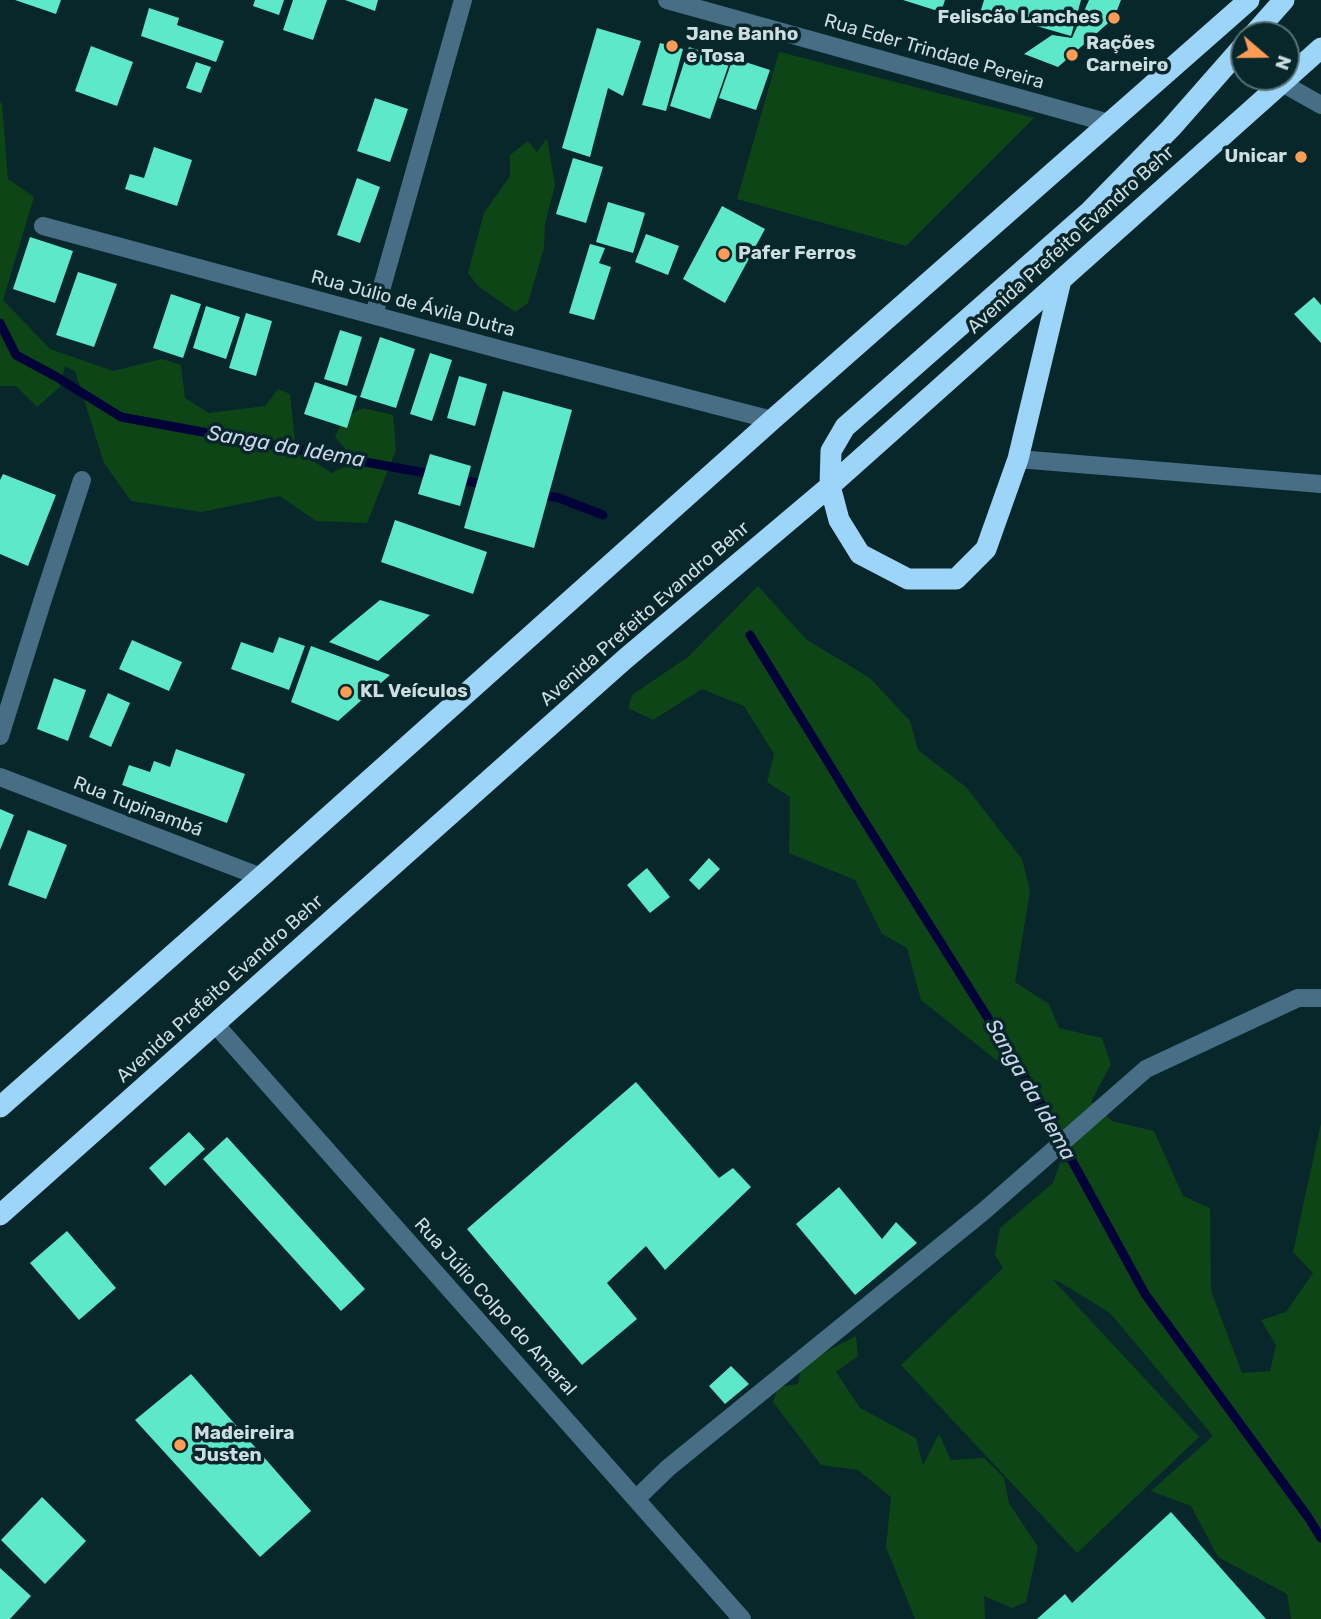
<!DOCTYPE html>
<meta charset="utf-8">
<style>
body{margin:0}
#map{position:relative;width:1321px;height:1619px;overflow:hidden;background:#08272b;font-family:Rubik,sans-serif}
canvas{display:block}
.north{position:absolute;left:1230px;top:21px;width:70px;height:70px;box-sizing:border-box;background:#08272b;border:2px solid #577073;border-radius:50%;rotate:110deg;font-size:19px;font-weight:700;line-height:28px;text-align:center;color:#cddee0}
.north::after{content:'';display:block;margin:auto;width:24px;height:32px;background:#fd9c55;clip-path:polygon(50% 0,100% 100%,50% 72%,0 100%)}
</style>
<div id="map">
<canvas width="1321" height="1619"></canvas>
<div class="north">N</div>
</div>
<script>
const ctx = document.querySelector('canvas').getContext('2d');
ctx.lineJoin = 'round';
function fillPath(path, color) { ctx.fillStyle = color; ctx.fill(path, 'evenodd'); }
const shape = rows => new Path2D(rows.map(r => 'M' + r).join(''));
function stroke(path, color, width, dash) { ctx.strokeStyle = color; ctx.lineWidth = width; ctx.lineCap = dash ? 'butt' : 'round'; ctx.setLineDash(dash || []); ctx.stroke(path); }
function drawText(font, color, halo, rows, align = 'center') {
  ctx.font = font + ' Rubik,sans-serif'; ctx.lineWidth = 7; ctx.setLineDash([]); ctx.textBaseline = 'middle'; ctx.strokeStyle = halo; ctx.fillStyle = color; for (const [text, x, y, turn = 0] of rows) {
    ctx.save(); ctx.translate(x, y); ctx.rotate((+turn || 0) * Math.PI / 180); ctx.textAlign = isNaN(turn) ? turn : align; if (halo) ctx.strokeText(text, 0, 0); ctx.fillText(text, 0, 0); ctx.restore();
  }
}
fillPath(shape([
 [779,52,780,52,1034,118,906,246,737,199],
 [0,102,2,104,8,179,34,197,3,300,50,349,113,371,162,359,181,365,185,398,209,413,265,406,278,389,290,394,296,450,332,473,356,461,335,437,345,417,363,408,393,415,396,450,367,523,316,521,280,496,201,512,131,501,104,463,75,371,65,366,60,387,37,407,16,386,0,386],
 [547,138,555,185,545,224,544,248,528,303,515,312,478,286,468,273,484,213,510,176,510,155,528,141,537,152],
 [758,586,807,640,870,678,910,721,918,750,966,787,1022,859,1030,891,1015,982,1049,1004,1059,1028,1102,1038,1111,1064,1091,1102,1112,1121,1154,1131,1183,1196,1210,1208,1211,1291,1242,1373,1270,1371,1276,1345,1261,1320,1286,1312,1313,1273,1293,1252,1321,1123,1321,1619,1291,1619,1287,1594,1218,1557,1191,1506,1151,1491,1213,1436,1110,1313,1058,1281,1053,1280,1199,1437,1077,1553,901,1365,1003,1268,995,1255,1000,1228,1053,1183,1067,1142,1041,1125,1041,1096,921,1000,907,948,882,934,855,880,789,853,790,797,767,782,774,754,744,706,702,689,653,720,628,708,632,695,688,657],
 [856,1336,858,1356,836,1372,860,1408,916,1438,923,1465,939,1434,951,1460,984,1458,1004,1478,1009,1503,1038,1547,1026,1602,1012,1608,984,1596,985,1619,915,1619,886,1547,891,1497,858,1470,821,1465,773,1402,778,1387,798,1384,802,1364]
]), '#0d4517');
stroke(shape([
 [0,323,16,355,55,376,121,417,436,475],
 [456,479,487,485],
 [539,494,559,498,603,515],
 [750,635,853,803,1035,1093,1145,1294,1308,1517,1321,1538]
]), '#020238', 9);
fillPath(shape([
 [15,0,61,0,56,14],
 [255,0,284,0,279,15,253,6],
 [293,0,327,0,313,40,283,30],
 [345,0,378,0,375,11],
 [903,0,945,0,941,12],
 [984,0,1081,0,1071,36,981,10],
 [1089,0,1121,0,1114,18,1058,67,1024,54,1052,35,1072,38],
 [149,8,179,18,177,25,224,41,216,62,141,36],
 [597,28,641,41,623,96,608,88,590,157,562,148],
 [660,43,683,49,666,111,642,105],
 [91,46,133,62,117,106,75,91],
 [689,47,730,61,710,119,670,106],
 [733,58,770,70,756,110,719,98],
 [196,62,211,67,201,93,186,88],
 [375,98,408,109,390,162,357,151],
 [154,147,192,160,177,206,125,189,130,174,144,178],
 [573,158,603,167,586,223,556,214],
 [357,178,380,187,360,243,337,235],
 [608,202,645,213,633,253,596,242],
 [722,206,765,229,725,303,683,279],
 [646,234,679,246,668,275,635,262],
 [30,237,73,251,55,303,13,289],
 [590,244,605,248,599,263,611,267,594,320,569,313],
 [78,272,117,284,94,347,56,335],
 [171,294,201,304,183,358,153,348],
 [1314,297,1321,305,1321,343,1294,314],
 [206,306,240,317,226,359,193,348],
 [246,313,272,321,256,376,229,368],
 [340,330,362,337,347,386,324,379],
 [380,337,415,349,396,408,360,397],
 [430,353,452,360,432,421,410,414],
 [459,376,487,384,475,426,447,418],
 [315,382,357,396,347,428,304,414],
 [503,391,572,410,534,548,464,528],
 [430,454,471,466,460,506,418,494],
 [3,474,56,495,28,566,0,554,0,480],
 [395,520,487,552,473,594,381,562],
 [380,600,430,615,378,661,329,642],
 [279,637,305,646,289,690,231,669,241,642,273,653],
 [132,640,182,662,169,691,119,669],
 [311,646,390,675,338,721,291,702],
 [54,678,86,690,68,741,37,729],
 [108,693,130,703,111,747,89,737],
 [176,749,245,774,227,823,122,785,129,765,150,772,154,761,170,767],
 [0,809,14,815,0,850],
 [28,830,67,845,46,899,8,885],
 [709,858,720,869,699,890,689,880],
 [647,868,670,897,650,913,627,885],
 [636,1082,719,1178,733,1168,751,1187,665,1270,646,1246,607,1283,637,1319,582,1365,467,1229],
 [189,1132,205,1149,165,1186,149,1168],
 [227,1137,365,1289,341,1311,203,1159],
 [839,1187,882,1239,896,1222,917,1243,855,1295,796,1224],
 [67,1231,116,1288,79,1320,30,1263],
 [731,1366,749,1384,725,1404,709,1386],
 [191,1374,311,1511,260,1557,135,1420],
 [42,1497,86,1541,45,1584,1,1540],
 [1171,1512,1266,1619,1037,1619,1065,1594,1072,1603],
 [0,1568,31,1596,10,1619,0,1619]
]), '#5ee8ca');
stroke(shape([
 [667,0,1109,123],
 [1282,83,1321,105],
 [43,226,506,351,772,420],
 [374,315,463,0],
 [1018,459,1321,484],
 [0,736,42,602,82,480],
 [0,777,261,877],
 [215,1024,742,1619],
 [636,1499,668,1468,984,1211,1146,1069,1298,998,1321,998]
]), '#486e86', 18);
stroke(shape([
 [1253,35,1284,0],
 [1061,280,1018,459,986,549,956,579,908,579,860,554,839,520,830,486,831,451,845,427,1088,213,1171,128,1244,45],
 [0,1107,261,877,772,420,1249,0],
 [0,1215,625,659,830,486,1321,48]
]), '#9dd5f9', 21);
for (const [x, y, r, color] of [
 [1114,18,7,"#fd9c55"],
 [672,46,7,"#fd9c55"],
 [1072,55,7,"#fd9c55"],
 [1301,157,7,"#fd9c55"],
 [724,254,7,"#fd9c55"],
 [346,692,7,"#fd9c55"],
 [180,1445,7,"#fd9c55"]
]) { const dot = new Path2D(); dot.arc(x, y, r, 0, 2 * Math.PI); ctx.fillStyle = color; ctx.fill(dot); stroke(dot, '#08272b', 2.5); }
drawText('bold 19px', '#cddee0', '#08272b', [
 ["Feliscão Lanches",1100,18,"right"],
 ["Jane Banho",686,35],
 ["e Tosa",686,57],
 ["Rações",1086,44],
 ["Carneiro",1086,66],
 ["Unicar",1287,157,"right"],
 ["Pafer Ferros",738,254],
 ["KL Veículos",360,692],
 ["Madeireira",194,1434],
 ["Justen",194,1456]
], 'left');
drawText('19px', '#cddee0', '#08272b', [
 ["Rua Eder Trindade Pereira",934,52,16],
 ["Avenida Prefeito Evandro Behr",1071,240,-42],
 ["Rua Júlio de Ávila Dutra",413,304,15],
 ["Avenida Prefeito Evandro Behr",645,614,-41],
 ["Rua Tupinambá",138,807,21],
 ["Avenida Prefeito Evandro Behr",220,989,-42],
 ["Rua Júlio Colpo do Amaral",495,1307,48]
]);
drawText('italic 21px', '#ccd5eb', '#08272b', [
 ["Sanga da Idema",286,447,10],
 ["Sanga da Idema",1030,1090,60]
]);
</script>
